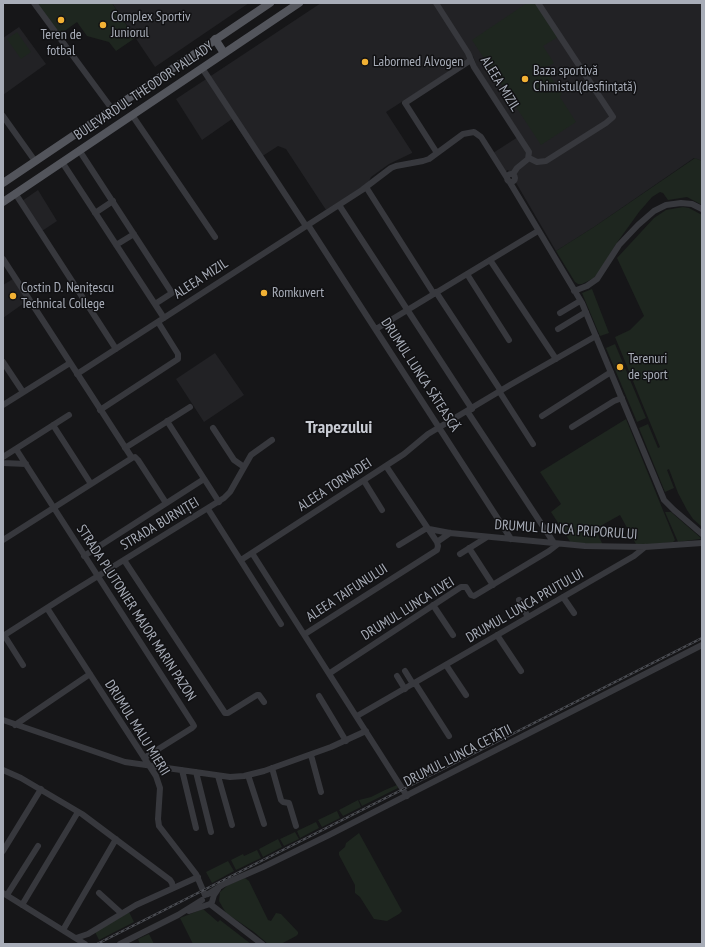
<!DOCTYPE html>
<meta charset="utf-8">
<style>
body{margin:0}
#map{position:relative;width:705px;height:947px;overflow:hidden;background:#161618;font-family:"PT Sans Narrow",sans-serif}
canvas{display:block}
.frame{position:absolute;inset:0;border:4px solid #a8adb8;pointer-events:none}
</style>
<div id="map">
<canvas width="705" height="947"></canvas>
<div class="frame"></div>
</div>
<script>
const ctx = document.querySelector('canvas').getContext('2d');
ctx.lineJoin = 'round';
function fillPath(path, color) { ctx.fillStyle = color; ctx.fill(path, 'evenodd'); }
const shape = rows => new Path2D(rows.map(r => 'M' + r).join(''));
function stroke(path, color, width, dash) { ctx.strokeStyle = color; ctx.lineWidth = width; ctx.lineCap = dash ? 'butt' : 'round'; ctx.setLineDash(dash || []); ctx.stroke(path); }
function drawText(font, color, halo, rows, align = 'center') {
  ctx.font = font + ' "PT Sans Narrow",sans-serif'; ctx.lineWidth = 3; ctx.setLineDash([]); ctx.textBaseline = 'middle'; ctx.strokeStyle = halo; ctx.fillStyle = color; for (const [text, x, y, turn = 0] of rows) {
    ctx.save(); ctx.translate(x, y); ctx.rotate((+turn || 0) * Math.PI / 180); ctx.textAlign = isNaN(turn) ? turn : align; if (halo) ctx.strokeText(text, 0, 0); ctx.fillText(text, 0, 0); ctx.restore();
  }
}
fillPath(shape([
 [112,3,249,3,155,67],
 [321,3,702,3,702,161,694,158,594,227,556,251,515,181,515,175,510,172,508,170,505,172,493,153,521,135,477,67,473,56,386,112,412,152,412,153,389,164,371,177,368,183,326,210,286,149,278,146,258,159,232,119,202,140,176,99],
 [19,27,46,64,3,95,3,38],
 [38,190,57,221,42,231,22,201],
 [13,279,27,301,3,318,3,285],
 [215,353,244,395,204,422,176,379]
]), '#222225');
fillPath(shape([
 [36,3,112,3,135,38,116,51,109,42,87,36,77,22,59,35],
 [527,3,535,3,558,37,543,46,554,63,545,68,562,94,560,97,576,122,541,145,472,40],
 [17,32,31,52,21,59,7,39],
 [695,158,702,161,702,205,687,197,668,200,663,193,660,192,652,197,639,212,616,244,599,272,594,278,582,284,578,284,575,282,556,251,594,227],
 [683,207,689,208,702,215,702,527,693,519,687,510,678,493,669,469,667,470,674,488,665,492,639,428,648,424,658,448,660,447,615,337,630,330,644,316,617,258,654,218,666,210],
 [592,289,609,333,600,336,582,293],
 [615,344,646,418,637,422,606,348],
 [626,419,675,540,673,542,637,546,620,515,595,529,603,545,571,543,551,512,561,504,540,472],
 [665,512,671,512,701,538,700,539,678,542],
 [397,785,398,788,362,806,359,800,371,797,385,790],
 [358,800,361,807,343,816,339,810],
 [337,811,340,818,322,827,318,820],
 [316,822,319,828,300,838,297,831],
 [295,832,299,839,284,846,280,839],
 [359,833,402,911,399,914,387,921,374,919,360,897,355,893,355,885,339,855,339,852,345,847,346,843],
 [278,839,282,847,263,857,259,849],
 [257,850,261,858,236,870,231,860,243,854,244,856],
 [228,861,234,871,212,883,206,872],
 [245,878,249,881,268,920,271,921,276,913,281,914,298,932,298,934,296,936,281,944,268,944,254,932,226,913,219,901,220,892,228,885],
 [203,909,218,922,220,920,251,944,193,944,180,918],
 [129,912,134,922,99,940,95,932],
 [149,934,154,944,140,944,138,939]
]), '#1e261f');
stroke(shape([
 [34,3,112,109],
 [436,3,468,53,474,67,529,152,528,159,517,168,513,174],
 [202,68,306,226],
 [132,115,215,237],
 [3,116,35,161],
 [79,150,172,293,155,304],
 [437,153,405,103,471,60],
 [529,158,537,162,546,161,606,123,613,117,538,3],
 [62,162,164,318],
 '507 178a4 4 0 1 1 8 0a4 4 0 1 1-8 0Z',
 [509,181,582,303,664,500,674,510,702,534],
 [366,187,434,294],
 [15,193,116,349],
 [339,205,472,409],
 [95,213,113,201],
 [308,225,511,539],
 [116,245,134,234],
 [3,259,132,458,135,457,138,460,166,503],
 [490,260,556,359],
 [467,274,509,340],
 [574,291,587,286,597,279,619,245,638,225,654,211,666,205,681,203,692,204,702,209],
 [436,292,501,391],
 [560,313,580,301],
 [376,329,538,231],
 [558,329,586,312],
 [3,362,23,392],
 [77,374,362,190,391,168,396,166,423,161,429,159,463,134,474,132,481,137,507,178],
 [499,391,533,444],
 [3,405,70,363],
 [100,410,178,359,178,354,158,322],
 [467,411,554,543],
 [542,416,611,372],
 [167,421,219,502],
 [53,425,91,484],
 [572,427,614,401,622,398],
 [213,428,234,460,244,467],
 [125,448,190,407],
 [16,449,193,724,194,726,192,728,144,758],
 [3,457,69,415],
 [3,463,26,464],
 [364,481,382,510],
 [208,509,281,624],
 [429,529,450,533,585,546,645,547,702,543],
 [3,540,132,458],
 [437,542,450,533],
 [399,545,427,528],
 [469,548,493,585],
 [252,553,407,796],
 [460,554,487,537],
 [84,556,204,479],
 [124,560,225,713,228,713,257,695,259,695,264,702],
 [241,560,404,454,428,434,510,385,596,336],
 [563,597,574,613],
 [519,600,528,617],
 [433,605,453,635],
 [47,608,156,776,160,788,158,819,159,826,196,874,205,895],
 [305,634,437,550,438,546,437,542,386,466],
 [4,635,23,665],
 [497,635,521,671],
 [3,636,64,597,224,498,230,492,251,455,272,440],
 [446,665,466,695],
 [405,671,413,684],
 [330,673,461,587,466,587,471,595,474,596,549,551,558,544],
 [397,676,405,689],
 [415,683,449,736],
 [319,696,346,741],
 [357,716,634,556,645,547],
 [3,720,125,762,230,777,244,776,264,771,331,747,366,731],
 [15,725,90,674],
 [311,755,321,792],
 [272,768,281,800,283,802,289,803,296,826],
 [3,770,21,778,82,814,170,880,172,883,173,888],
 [182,770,196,828],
 [196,772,211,832],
 [248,775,264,824],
 [218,776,232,825],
 [3,851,41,789],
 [3,893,85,944],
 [99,893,121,913],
 [208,894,224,884,263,867,329,835,702,645],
 [7,895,38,846],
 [210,904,262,944],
 [22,905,78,812],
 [189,911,210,904,212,902,214,895,218,889],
 [63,930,116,839],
 [76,938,88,934,136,905,198,877],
 [120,944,178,915,202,900]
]), '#37383d', 6);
stroke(shape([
 [215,39,224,53],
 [3,183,270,3],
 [3,202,299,3]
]), '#53555c', 8);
const rail = shape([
 [97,944,702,638]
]);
stroke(rail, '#4a4c52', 2.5);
stroke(rail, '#111113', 1, [3]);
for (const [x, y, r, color] of [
 [61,20,4,"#f2b134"],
 [103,25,4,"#f2b134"],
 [365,62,4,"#f2b134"],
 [525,79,4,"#f2b134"],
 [264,293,4,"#f2b134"],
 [13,296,4,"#f2b134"],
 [620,367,4,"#f2b134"]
]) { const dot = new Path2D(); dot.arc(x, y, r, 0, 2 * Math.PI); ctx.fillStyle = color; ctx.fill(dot); stroke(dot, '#111113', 1.5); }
drawText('14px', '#a8adb8', '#111113', [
 ["Complex Sportiv",111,17],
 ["Juniorul",111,33],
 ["Teren de",61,35,"center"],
 ["fotbal",61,51,"center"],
 ["Labormed Alvogen",373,62],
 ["Baza sportivă",533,71],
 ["Chimistul(desființată)",533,87],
 ["Costin D. Nenițescu",21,288],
 ["Technical College",21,304],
 ["Romkuvert",272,293],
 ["Terenuri",628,359],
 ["de sport",628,375]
], 'left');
drawText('14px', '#a8adb8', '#111113', [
 ["ALEEA MIZIL",500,84,58],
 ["BULEVARDUL THEODOR PALLADY",144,91,-34],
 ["ALEEA MIZIL",201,279,-33],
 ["DRUMUL LUNCA SĂTEASCĂ",420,375,57],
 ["ALEEA TORNADEI",335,485,-33],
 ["STRADA BURNIȚEI",160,524,-31],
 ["DRUMUL LUNCA PRIPORULUI",566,530,4],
 ["ALEEA TAIFUNULUI",347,593,-33],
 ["DRUMUL LUNCA PRUTULUI",525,606,-30],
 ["DRUMUL LUNCA ILVEI",408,609,-32],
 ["STRADA PLUTONIER MAJOR MARIN PAZON",136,613,57],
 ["DRUMUL MALU MIERII",137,728,58],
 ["DRUMUL LUNCA CETĂȚII",458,756,-27]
]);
drawText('bold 18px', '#c9ccd4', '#111113', [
 ["Trapezului",339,428]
]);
</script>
